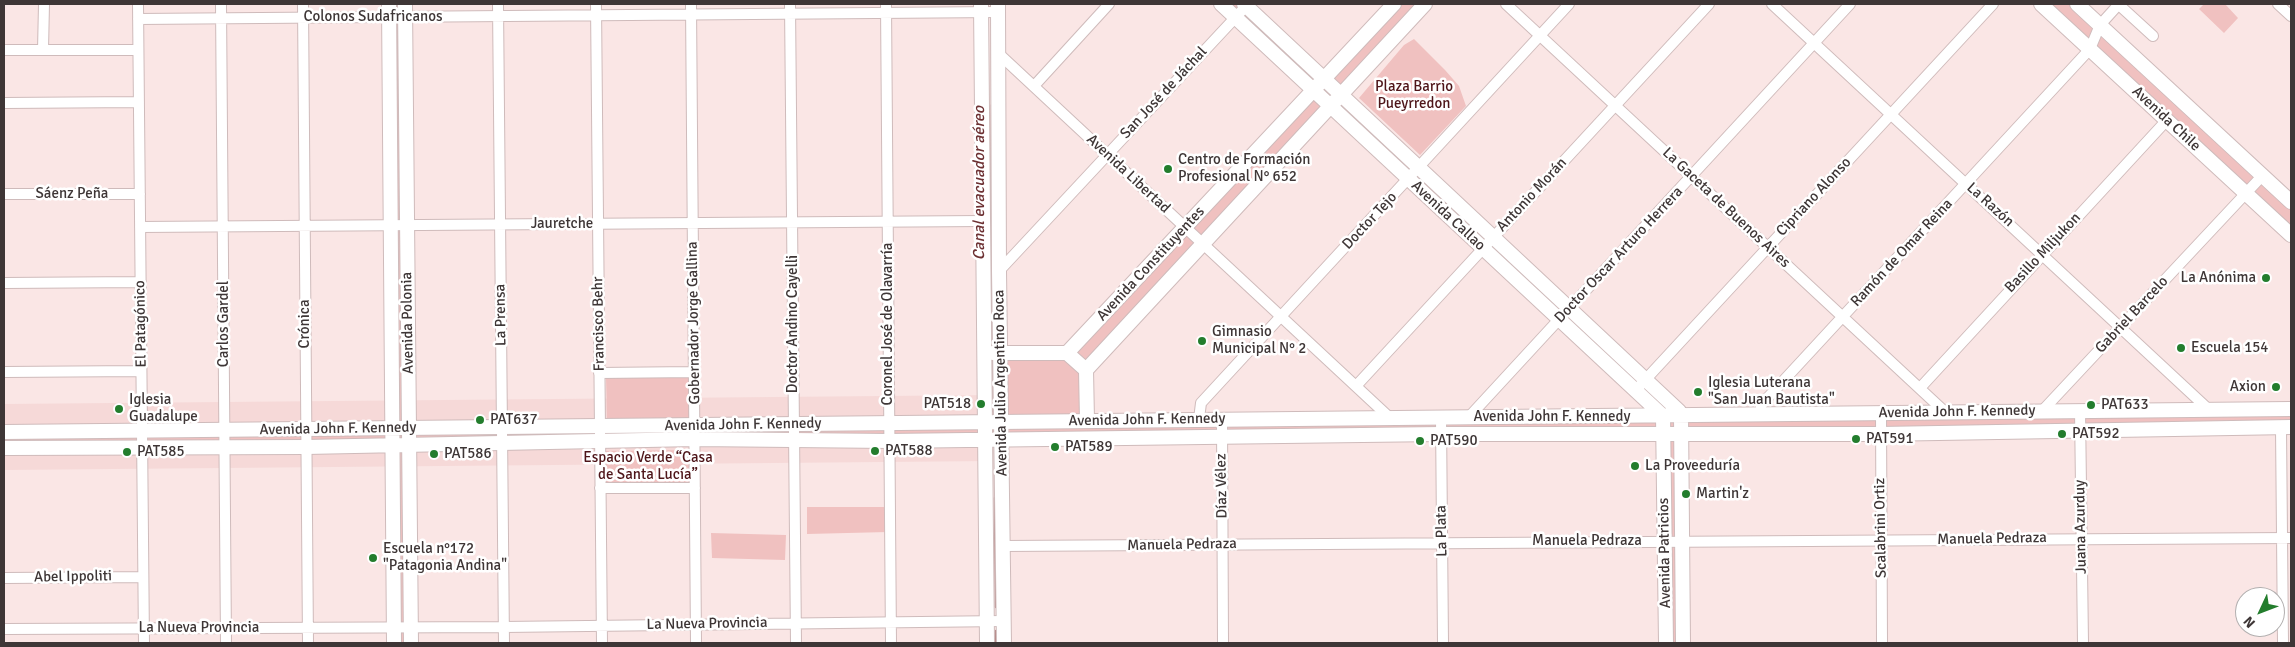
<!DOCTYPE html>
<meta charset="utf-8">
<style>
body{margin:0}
#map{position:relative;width:2295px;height:647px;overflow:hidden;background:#fae6e5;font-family:Signika,sans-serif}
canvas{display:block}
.frame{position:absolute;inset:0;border:5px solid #3e3636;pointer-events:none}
.north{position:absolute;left:2235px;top:587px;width:50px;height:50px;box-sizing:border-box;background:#fff;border:1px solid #b2afaf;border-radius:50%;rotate:227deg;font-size:14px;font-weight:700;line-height:20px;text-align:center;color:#3e3636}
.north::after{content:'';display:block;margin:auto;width:18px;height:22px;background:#237d2d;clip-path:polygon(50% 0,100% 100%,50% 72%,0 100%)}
</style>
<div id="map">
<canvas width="2295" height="647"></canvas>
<div class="frame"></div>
<div class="north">N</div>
</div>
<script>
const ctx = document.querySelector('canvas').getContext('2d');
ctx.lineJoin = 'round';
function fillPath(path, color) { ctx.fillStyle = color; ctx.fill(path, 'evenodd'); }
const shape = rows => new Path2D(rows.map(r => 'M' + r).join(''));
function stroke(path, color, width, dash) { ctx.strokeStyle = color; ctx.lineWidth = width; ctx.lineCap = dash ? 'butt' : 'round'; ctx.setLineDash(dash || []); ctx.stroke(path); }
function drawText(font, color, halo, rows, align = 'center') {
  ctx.font = font + ' Signika,sans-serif'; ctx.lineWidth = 5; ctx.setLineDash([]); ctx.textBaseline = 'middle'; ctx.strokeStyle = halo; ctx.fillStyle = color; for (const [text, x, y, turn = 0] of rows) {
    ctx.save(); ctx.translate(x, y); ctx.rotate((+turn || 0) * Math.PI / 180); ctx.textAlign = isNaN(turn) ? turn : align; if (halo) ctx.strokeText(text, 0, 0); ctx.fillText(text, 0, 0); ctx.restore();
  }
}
fillPath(shape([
 [994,395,993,461,4,470,4,404]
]), '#f6d9d8');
fillPath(shape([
 [389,4,405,4,409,428,1002,423,1001,353,1068,353,1314,91,1221,4,1244,4,1325,79,1394,4,1425,4,1341,94,1679,411,2291,409,2291,427,1682,433,1683,643,1666,643,1664,433,410,445,411,643,394,643,393,445,4,448,4,432,393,429],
 [1331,106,1663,416,1087,419,1086,370],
 [2041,4,2077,4,2291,202,2291,235],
 [2204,4,2225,4,2238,18,2224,33,2199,9],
 [1414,39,1445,70,1459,86,1466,106,1420,155,1359,98,1404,45],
 [606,378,689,378,690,418,607,418],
 [690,450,690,482,606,482,606,451],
 [807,507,888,507,888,532,807,534],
 [711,533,786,535,785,560,712,558]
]), '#f0c1c0');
stroke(shape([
 [991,341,992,105],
 [993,411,993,359],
 [995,498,996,607],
 [996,631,996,643]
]), '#b68988', 2.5);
const minor = shape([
 [138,4,144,643],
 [221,4,226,643],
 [303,4,308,643],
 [498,4,504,643],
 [596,4,602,643],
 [691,4,696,643],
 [790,4,796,643],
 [886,4,891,643],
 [1506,4,1945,412],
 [1772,4,2207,408],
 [2118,4,2153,36],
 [2278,4,2291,16],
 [138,19,998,12],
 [4,50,138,50],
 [43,50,44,4],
 [999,54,1390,418],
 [1034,86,1109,4],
 [4,103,139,102],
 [4,194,140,194],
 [140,227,983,221],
 [999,271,1248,4],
 [4,283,141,282],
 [4,372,141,371],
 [599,373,694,372],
 [1356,386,1709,4],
 [1920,388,2167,120],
 [1635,391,1993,4],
 [2043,410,2263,175],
 [2080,410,2083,643],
 [1881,414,1882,643],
 [1761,415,1761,405,2090,49,2100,25,2119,4],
 [1441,418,1443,643],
 [1468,418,1850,4],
 [1199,419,1201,403,1569,4],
 [1222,419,1223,643],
 [2281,428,2283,643],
 [600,488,695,488],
 [1003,546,2291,538],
 [4,578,143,577],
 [4,629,504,627,1004,621]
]);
const major = shape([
 [389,4,394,643],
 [405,4,411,643],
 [981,4,987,643],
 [998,4,999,271,1004,643],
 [1221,4,1663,416,1666,643],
 [1244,4,1679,411,1681,416,1683,643],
 [2041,4,2291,235],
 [2077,4,2291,202],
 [993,353,1067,353,1394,4],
 [1067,353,1086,370],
 [1087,420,1086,370,1425,4],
 [4,432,2291,409],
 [4,448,306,447,695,439,889,441,1441,434,1880,434,2291,427]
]);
stroke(minor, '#cfbbbb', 12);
stroke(major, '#cfbbbb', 16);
stroke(minor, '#fff', 10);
stroke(major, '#fff', 14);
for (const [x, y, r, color] of [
 [1168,169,5,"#237d2d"],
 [2266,278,5,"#237d2d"],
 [1202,341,5,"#237d2d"],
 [2181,348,5,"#237d2d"],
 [2276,387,5,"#237d2d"],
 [1698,392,5,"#237d2d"],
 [981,404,5,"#237d2d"],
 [2091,405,5,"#237d2d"],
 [119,409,5,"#237d2d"],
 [480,420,5,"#237d2d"],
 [2062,434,5,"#237d2d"],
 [1856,439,5,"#237d2d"],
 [1420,441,5,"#237d2d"],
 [1055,447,5,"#237d2d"],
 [875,451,5,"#237d2d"],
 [127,452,5,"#237d2d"],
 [434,454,5,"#237d2d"],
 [1635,466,5,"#237d2d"],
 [1686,494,5,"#237d2d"],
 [373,558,5,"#237d2d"]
]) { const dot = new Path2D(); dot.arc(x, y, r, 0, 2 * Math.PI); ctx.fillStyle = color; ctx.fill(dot); stroke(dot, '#fff', 2); }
drawText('15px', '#3e3636', '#fff', [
 ["Colonos Sudafricanos",373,17],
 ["San José de Jáchal",1164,93,-47],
 ["Avenida Chile",2166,119,43],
 ["Avenida Libertad",1128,174,43],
 ["Sáenz Peña",72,194],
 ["Antonio Morán",1532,195,-47],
 ["Cipriano Alonso",1814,197,-47],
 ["La Razón",1990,205,42],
 ["La Gaceta de Buenos Aires",1726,208,43],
 ["Avenida Callao",1448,216,43],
 ["Doctor Tejo",1370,221,-47],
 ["Jauretche",562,224],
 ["Ramón de Omar Reina",1902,253,-47],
 ["Basillo Miljukon",2043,253,-47],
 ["Doctor Oscar Arturo Herrera",1619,255,-47],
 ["Avenida Constituyentes",1151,264,-47],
 ["La Prensa",501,315,-91],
 ["Gabriel Barcelo",2132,315,-47],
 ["Avenida Polonia",408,323,-91],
 ["Gobernador Jorge Gallina",694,323,-91],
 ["El Patagónico",141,324,-91],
 ["Carlos Gardel",224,324,-90],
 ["Crónica",305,324,-90],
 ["Francisco Behr",599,324,-91],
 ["Doctor Andino Cayelli",793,324,-90],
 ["Coronel José de Olavarría",888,324,-90],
 ["Avenida Julio Argentino Roca",1001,383,-91],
 ["Avenida John F. Kennedy",1957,412,-1],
 ["Avenida John F. Kennedy",1552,417],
 ["Avenida John F. Kennedy",1147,420,-1],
 ["Avenida John F. Kennedy",743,425,-1],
 ["Avenida John F. Kennedy",338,429,-1],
 ["Díaz Vélez",1222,486,-91],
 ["Juana Azurduy",2081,527,-91],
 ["Scalabrini Ortiz",1881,528,-91],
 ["La Plata",1442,531,-91],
 ["Manuela Pedraza",1992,539,-1],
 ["Manuela Pedraza",1587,541],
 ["Manuela Pedraza",1182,545,-1],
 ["Avenida Patricios",1665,553,-91],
 ["Abel Ippoliti",73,577,-1],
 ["La Nueva Provincia",707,624,-1],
 ["La Nueva Provincia",199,628]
]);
drawText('15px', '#4e1519', '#fff', [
 ["Plaza Barrio",1414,87],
 ["Pueyrredon",1414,104],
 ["Espacio Verde “Casa",648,458],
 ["de Santa Lucía”",648,475]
]);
drawText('15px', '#3e3636', '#fff', [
 ["Centro de Formación",1178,160],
 ["Profesional N° 652",1178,177],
 ["La Anónima",2256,278,"right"],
 ["Gimnasio",1212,332],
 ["Municipal N° 2",1212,349],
 ["Escuela 154",2191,348],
 ["Iglesia Luterana",1708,383],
 ["\"San Juan Bautista\"",1708,400],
 ["Axion",2266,387,"right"],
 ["Iglesia",129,400],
 ["Guadalupe",129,417],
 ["PAT518",971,404,"right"],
 ["PAT633",2101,405],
 ["PAT637",490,420],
 ["PAT592",2072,434],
 ["PAT591",1866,439],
 ["PAT590",1430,441],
 ["PAT589",1065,447],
 ["PAT588",885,451],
 ["PAT585",137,452],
 ["PAT586",444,454],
 ["La Proveeduría",1645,466],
 ["Martin'z",1696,494],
 ["Escuela n°172",383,549],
 ["\"Patagonia Andina\"",383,566]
], 'left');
drawText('italic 16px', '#6d3133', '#fff', [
 ["Canal evacuador aéreo",980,183,-90]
]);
</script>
